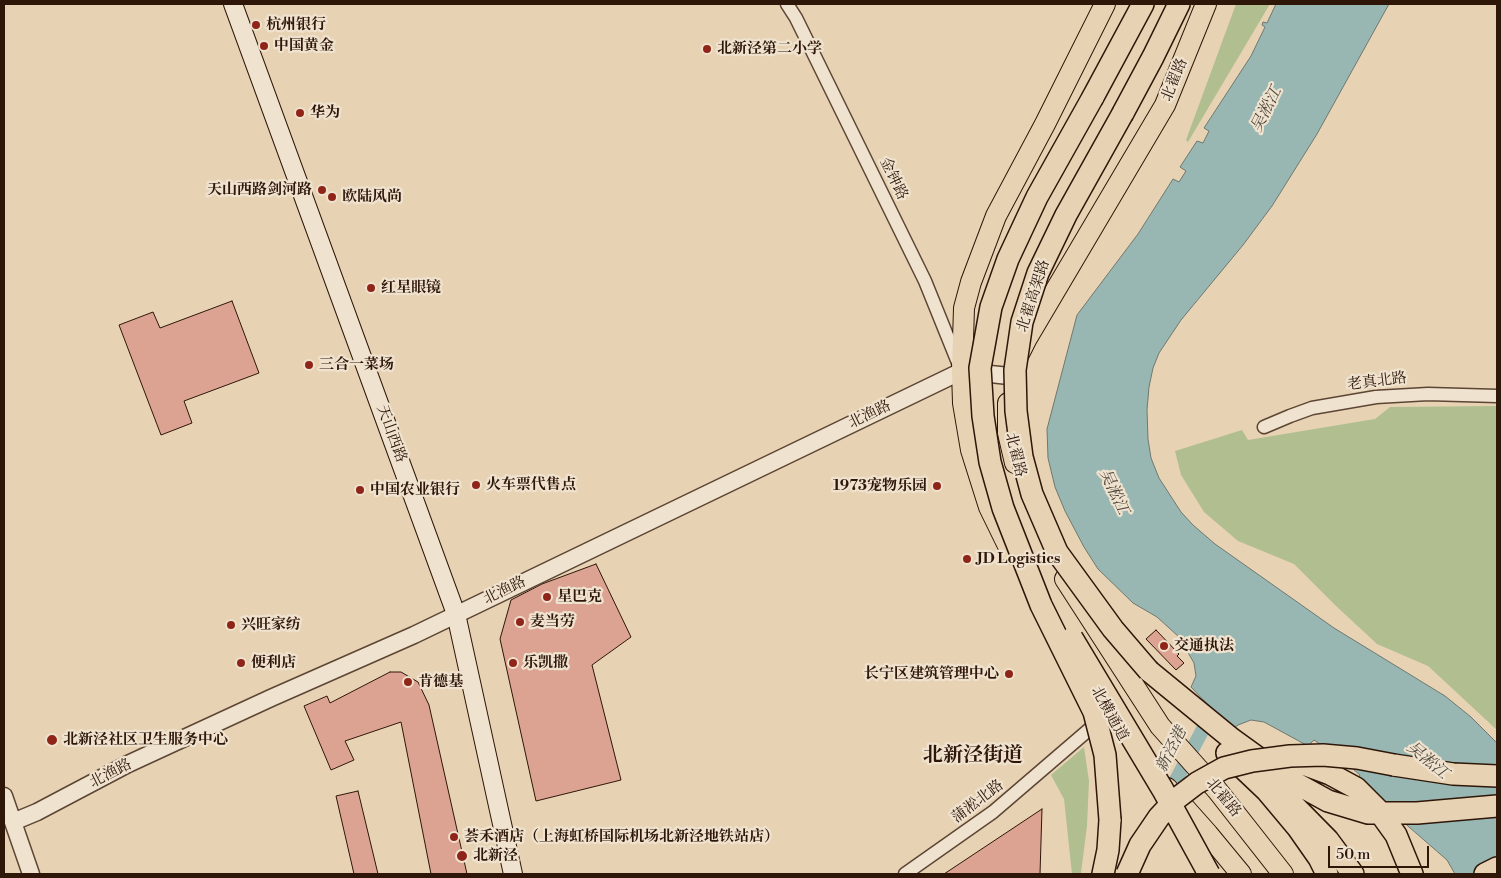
<!DOCTYPE html>
<meta charset="utf-8">
<style>
body{margin:0}
#map{position:relative;width:1501px;height:878px;overflow:hidden;background:#e7d3b3;font-family:"Libre Bodoni",serif}
canvas{display:block}
.frame{position:absolute;inset:0;border:5px solid #2e1609;pointer-events:none}
.scale{position:absolute;left:1328px;top:846px;width:101px;height:22px;box-sizing:border-box;border:2px solid #2e1609;border-top:0;padding-left:6px;font-size:15px;line-height:18px;white-space:nowrap;color:#2e1609;-webkit-text-stroke:4px #efe2ce;paint-order:stroke}
</style>
<div id="map">
<canvas width="1501" height="878"></canvas>
<div class="frame"></div>
<div class="scale">50 m</div>
</div>
<script>
const ctx = document.querySelector('canvas').getContext('2d');
ctx.lineJoin = 'round';
function fillPath(path, color) { ctx.fillStyle = color; ctx.fill(path, 'evenodd'); }
const shape = rows => new Path2D(rows.map(r => 'M' + r).join(''));
function stroke(path, color, width, dash) { ctx.strokeStyle = color; ctx.lineWidth = width; ctx.lineCap = dash ? 'butt' : 'round'; ctx.setLineDash(dash || []); ctx.stroke(path); }
function drawText(font, color, halo, rows, align = 'center') {
  ctx.font = font + ' "Libre Bodoni","Noto Serif SC",serif'; ctx.lineWidth = 4.5; ctx.setLineDash([]); ctx.textBaseline = 'middle'; ctx.strokeStyle = halo; ctx.fillStyle = color; for (const [text, x, y, turn = 0] of rows) {
    ctx.save(); ctx.translate(x, y); ctx.rotate((+turn || 0) * Math.PI / 180); ctx.textAlign = isNaN(turn) ? turn : align; if (halo) ctx.strokeText(text, 0, 0); ctx.fillText(text, 0, 0); ctx.restore();
  }
}
fillPath(shape([
 [1236,4,1270,4,1188,142,1186,140],
 [1497,406,1497,730,1428,666,1377,644,1336,606,1294,564,1238,541,1204,512,1181,475,1175,451,1242,430,1248,440,1375,419,1390,407],
 [1084,747,1089,781,1087,826,1081,873,1072,874,1064,799,1051,775]
]), '#b1be90');
const water = shape([
 [1276,4,1389,4,1317,134,1272,206,1243,245,1181,320,1159,353,1153,368,1149,387,1147,410,1148,439,1151,458,1159,478,1181,512,1193,525,1215,544,1334,628,1445,696,1471,717,1497,743,1497,874,1455,874,1447,860,1356,781,1360,775,1338,756,1314,740,1308,746,1264,722,1251,720,1238,725,1234,728,1213,710,1191,687,1196,676,1194,663,1179,637,1157,617,1133,603,1098,569,1084,547,1065,511,1055,487,1048,458,1047,429,1077,315,1138,234,1173,179,1179,182,1186,171,1180,167,1197,141,1203,143,1209,131,1204,128,1251,56,1265,27,1262,25,1263,22,1267,23,1276,4]
]);
fillPath(water, '#98b7b3');
stroke(water, '#6e776f', 1);
stroke(shape([
 [1166,799,1211,714]
]), '#98b7b3', 14);
const building = shape([
 [232,301,259,373,184,401,192,423,161,435,119,325,153,312,160,328,232,301],
 [596,564,631,637,592,665,621,780,536,801,500,639,511,600,542,584,596,564],
 [1156,630,1179,654,1177,656,1184,663,1176,670,1146,639,1156,630],
 [390,672,401,672,418,682,429,705,467,874,431,874,401,722,345,741,354,760,331,770,304,706,327,696,330,703,390,672],
 [358,791,378,874,354,874,336,796,358,791],
 [1042,809,1040,874,944,874,1042,809]
]);
fillPath(building, '#dca392');
stroke(building, '#2e1609', 1);
const minor = shape([
 [787,4,796,18,925,281,959,365],
 [1264,427,1290,416,1312,408,1376,397,1428,394,1497,396],
 [905,874,993,812,1099,721]
]);
const tertiary = shape([
 [4,796,31,874],
 [13,822,37,812,128,764,271,698,414,635,962,371,1009,376]
]);
const secondary = shape([
 [233,4,456,614,513,874]
]);
const primary = shape([
 [1019,354,1026,340,1165,105,1206,4],
 [1008,403,1008,433,1015,463],
 [1012,554,989,507,971,450,963,403,962,371,964,308,971,282,996,216,1045,124,1105,4],
 [1065,579,1160,726,1217,790,1283,874],
 [1167,788,1208,834,1241,874]
]);
const trunk = shape([
 [1093,97,1143,4],
 [1123,113,1153,57,1179,4],
 [1149,671,1232,739,1286,778,1328,801,1368,813,1417,813,1497,806],
 [1227,753,1267,791,1298,828,1319,858,1327,874],
 [1279,760,1303,764,1330,774,1356,788,1378,810,1396,835,1412,874],
 [1394,765,1453,774,1497,776],
 [1264,775,1328,840,1353,874],
 [1103,874,1108,850,1110,820],
 [1485,874,1497,868]
]);
stroke(minor, '#5c4534', 15);
stroke(tertiary, '#5c4534', 19);
stroke(secondary, '#2e1609', 20);
stroke(primary, '#2e1609', 22);
stroke(trunk, '#2e1609', 24);
stroke(minor, '#efe2ce', 12);
stroke(tertiary, '#efe2ce', 16);
stroke(secondary, '#efe2ce', 18);
stroke(primary, '#e7d3b3', 20);
stroke(trunk, '#e7d3b3', 21);
const trunkBridge = shape([
 [1093,97,1037,197,1008,259,991,307,980,368,983,416,990,462,1003,508,1041,605,1094,712,1105,755,1110,820],
 [1123,113,1066,215,1038,273,1022,322,1015,370,1016,411,1022,457,1032,494,1057,552,1113,629,1149,671],
 [1072,638,1163,790,1209,874],
 [1127,874,1140,845,1159,817,1176,799,1197,783,1224,768,1252,761,1290,756,1323,755,1357,758,1394,765]
]);
stroke(trunkBridge, '#2e1609', 24, []);
stroke(trunkBridge, '#e7d3b3', 21);
for (const [x, y, r, color] of [
 [256,25,5,"#8f2418"],
 [264,46,5,"#8f2418"],
 [707,49,5,"#8f2418"],
 [300,113,5,"#8f2418"],
 [322,190,5,"#8f2418"],
 [332,197,5,"#8f2418"],
 [371,288,5,"#8f2418"],
 [309,365,5,"#8f2418"],
 [476,485,5,"#8f2418"],
 [937,486,5,"#8f2418"],
 [360,490,5,"#8f2418"],
 [967,559,5,"#8f2418"],
 [547,597,5,"#8f2418"],
 [520,622,5,"#8f2418"],
 [231,625,5,"#8f2418"],
 [1164,646,5,"#8f2418"],
 [241,663,5,"#8f2418"],
 [513,663,5,"#8f2418"],
 [1009,674,5,"#8f2418"],
 [408,682,5,"#8f2418"],
 [52,740,6,"#8f2418"],
 [454,837,5,"#8f2418"],
 [462,856,6,"#8f2418"]
]) { const dot = new Path2D(); dot.arc(x, y, r, 0, 2 * Math.PI); ctx.fillStyle = color; ctx.fill(dot); stroke(dot, '#efe2ce', 2); }
drawText('bold 15px', '#2e1609', '#efe2ce', [
 ["杭州银行",266,25],
 ["中国黄金",274,46],
 ["北新泾第二小学",717,49],
 ["华为",310,113],
 ["天山西路剑河路",312,190,"right"],
 ["欧陆风尚",342,197],
 ["红星眼镜",381,288],
 ["三合一菜场",319,365],
 ["火车票代售点",486,485],
 ["1973宠物乐园",927,486,"right"],
 ["中国农业银行",370,490],
 ["JD Logistics",977,559],
 ["星巴克",557,597],
 ["麦当劳",530,622],
 ["兴旺家纺",241,625],
 ["交通执法",1174,646],
 ["便利店",251,663],
 ["乐凯撒",523,663],
 ["长宁区建筑管理中心",999,674,"right"],
 ["肯德基",418,682],
 ["北新泾社区卫生服务中心",63,740],
 ["荟禾酒店（上海虹桥国际机场北新泾地铁站店）",464,837],
 ["北新泾",473,856]
], 'left');
drawText('15px', '#2e1609', '#efe2ce', [
 ["北翟路",1175,80,-68],
 ["金钟路",893,179,64],
 ["北翟高架路",1034,296,-72],
 ["老真北路",1377,382,-7],
 ["北渔路",870,415,-26],
 ["天山西路",391,434,70],
 ["北翟路",1015,455,76],
 ["北渔路",505,591,-26],
 ["北横通道",1109,714,61],
 ["北渔路",111,774,-27],
 ["北翟路",1223,798,51],
 ["蒲淞北路",978,802,-37]
]);
drawText('italic 16px', '#4e463c', '#efe2ce', [
 ["吴淞江",1267,110,-63],
 ["吴淞江",1113,492,65],
 ["新泾港",1172,750,-63],
 ["吴淞江",1427,761,40]
]);
drawText('bold 20px', '#2e1609', '#efe2ce', [
 ["北新泾街道",973,756]
]);
</script>
